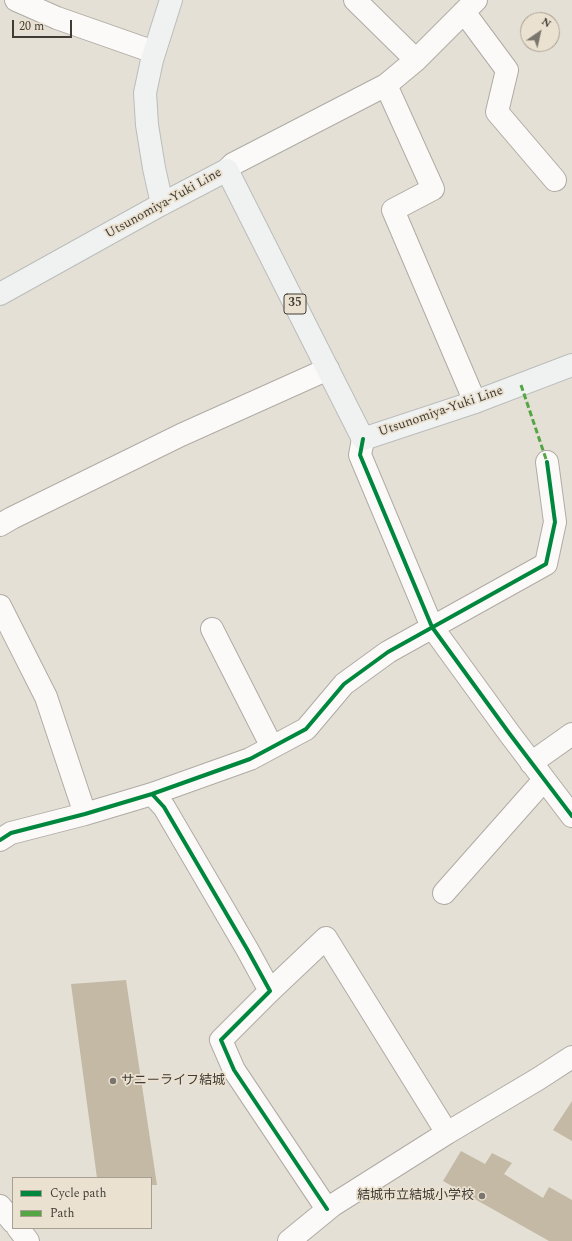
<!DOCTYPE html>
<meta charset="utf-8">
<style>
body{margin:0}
#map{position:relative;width:572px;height:1241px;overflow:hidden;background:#e5e0d6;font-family:Spectral,serif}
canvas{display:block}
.legend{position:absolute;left:12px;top:1177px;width:140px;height:52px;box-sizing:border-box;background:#ebe1d0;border:1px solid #a79f92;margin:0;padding:5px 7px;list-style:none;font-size:12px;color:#403c35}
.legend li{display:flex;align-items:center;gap:8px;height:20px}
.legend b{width:20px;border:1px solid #a79f92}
.north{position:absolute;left:520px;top:12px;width:40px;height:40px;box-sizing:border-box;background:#ebe1d0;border:1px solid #a79f92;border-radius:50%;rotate:34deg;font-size:11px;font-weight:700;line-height:16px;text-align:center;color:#403c35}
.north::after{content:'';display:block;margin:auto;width:14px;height:18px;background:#7a756d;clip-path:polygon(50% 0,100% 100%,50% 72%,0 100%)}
.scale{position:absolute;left:12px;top:20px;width:60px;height:18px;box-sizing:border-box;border:2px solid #403c35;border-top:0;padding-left:5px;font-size:12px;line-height:14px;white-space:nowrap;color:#403c35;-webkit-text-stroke:3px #ebe1d0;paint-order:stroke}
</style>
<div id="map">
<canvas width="572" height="1241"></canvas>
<ul class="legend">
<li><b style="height:5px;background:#00873e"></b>Cycle path</li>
<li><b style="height:5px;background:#54a644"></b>Path</li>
</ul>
<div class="north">N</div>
<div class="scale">20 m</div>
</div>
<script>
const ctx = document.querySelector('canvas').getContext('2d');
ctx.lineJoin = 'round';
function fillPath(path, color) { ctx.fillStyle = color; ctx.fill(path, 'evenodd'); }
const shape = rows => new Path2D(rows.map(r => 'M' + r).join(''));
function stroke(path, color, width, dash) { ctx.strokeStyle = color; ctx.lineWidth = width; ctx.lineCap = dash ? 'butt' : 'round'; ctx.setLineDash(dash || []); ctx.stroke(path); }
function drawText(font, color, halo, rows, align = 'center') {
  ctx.font = font + ' Spectral,"Noto Sans JP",serif'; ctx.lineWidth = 3.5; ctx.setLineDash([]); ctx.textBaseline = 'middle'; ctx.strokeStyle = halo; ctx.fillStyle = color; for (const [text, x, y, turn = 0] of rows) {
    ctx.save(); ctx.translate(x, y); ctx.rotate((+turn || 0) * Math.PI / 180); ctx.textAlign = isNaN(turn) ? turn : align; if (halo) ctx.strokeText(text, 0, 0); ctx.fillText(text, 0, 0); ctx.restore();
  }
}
fillPath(shape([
 [126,980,157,1185,151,1185,151,1178,97,1178,71,984],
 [572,1101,572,1141,553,1130],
 [461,1151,485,1164,492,1153,512,1163,504,1174,543,1198,549,1187,572,1200,572,1241,549,1241,443,1181]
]), '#c3b9a4');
const minor = shape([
 [16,0,57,18,154,52],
 [355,0,416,60],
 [464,12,507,70,497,112,555,180],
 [386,85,433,189,393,210,475,402],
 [227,170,233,164,386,85,416,60,476,0],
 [363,439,360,455,432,627,509,733,572,816],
 [0,525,12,518,181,435,328,369],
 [0,606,46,697,85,814],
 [212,629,272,747],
 [531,763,572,734],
 [152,794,164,807,247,949,270,991,221,1040,234,1070,327,1209],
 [0,840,11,833,85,814,152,794,250,759,306,729,344,684,388,652,546,564,555,522,547,462],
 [444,893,544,780],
 [270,991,326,938,447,1133],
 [0,1206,13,1222],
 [18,1228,28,1241],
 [289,1241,333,1205,447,1133,538,1079,572,1057]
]);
const major = shape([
 [162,204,154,168,147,125,145,93,152,60,171,0],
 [0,294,162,204,227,170,363,439,475,402,572,365]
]);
stroke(minor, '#afaba4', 24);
stroke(major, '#babdbb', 24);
stroke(minor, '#fbfaf9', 22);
stroke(major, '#f0f2f2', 22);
stroke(shape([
 [521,385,547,462]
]), '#54a644', 3, [6, 3]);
stroke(shape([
 [363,439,360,455,432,627,509,733,572,816],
 [152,794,164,807,247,949,270,991,221,1040,234,1070,327,1209],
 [0,840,11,833,85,814,152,794,250,759,306,729,344,684,388,652,546,564,555,522,547,462]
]), '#00873e', 4);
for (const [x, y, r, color] of [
 [113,1081,4,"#7a756d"],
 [482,1196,4,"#7a756d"]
]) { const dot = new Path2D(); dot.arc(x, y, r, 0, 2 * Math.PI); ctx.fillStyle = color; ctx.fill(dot); stroke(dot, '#ebe1d0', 1.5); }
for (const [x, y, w] of [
 [295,304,22]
]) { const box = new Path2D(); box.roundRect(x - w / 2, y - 10, w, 20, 3); ctx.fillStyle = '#ebe1d0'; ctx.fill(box); stroke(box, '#403c35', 1); }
drawText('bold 12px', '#403c35', null, [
 ["35",295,304]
]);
drawText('13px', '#403c35', '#ebe1d0', [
 ["Utsunomiya-Yuki Line",164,204,-29],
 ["Utsunomiya-Yuki Line",441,412,-19]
]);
drawText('13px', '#403c35', '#ebe1d0', [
 ["サニーライフ結城",121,1081],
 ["結城市立結城小学校",474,1196,"right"]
], 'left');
</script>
